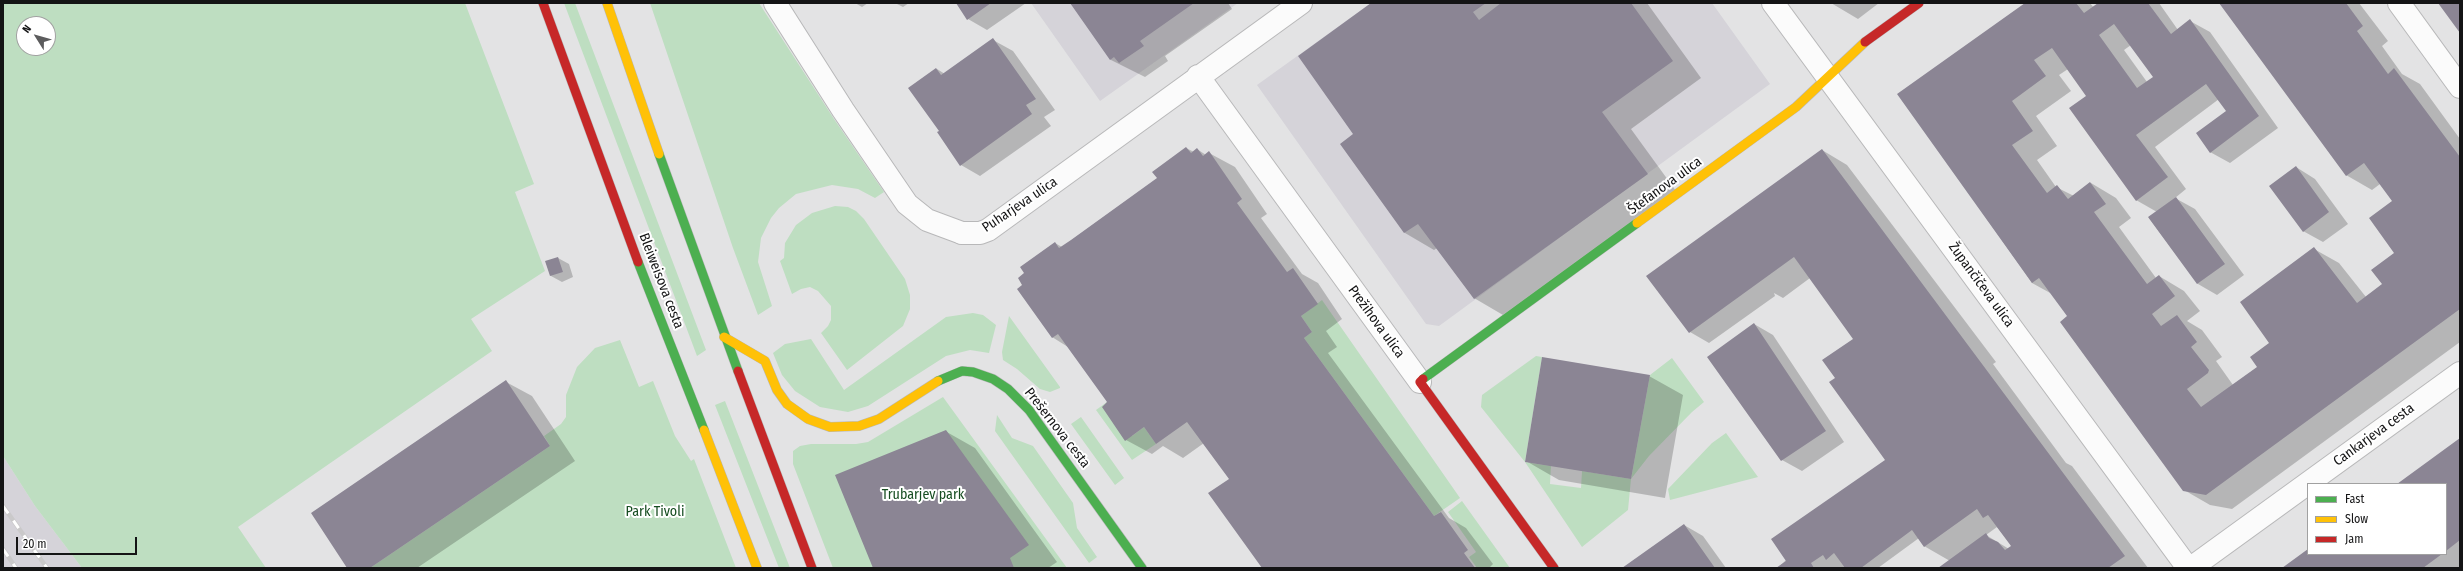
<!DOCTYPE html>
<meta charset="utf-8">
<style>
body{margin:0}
#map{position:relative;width:2463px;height:571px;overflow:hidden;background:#e3e3e4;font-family:"Fira Sans Condensed",sans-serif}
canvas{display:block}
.frame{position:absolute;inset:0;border:4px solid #141415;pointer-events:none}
.legend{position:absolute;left:2307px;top:483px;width:140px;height:72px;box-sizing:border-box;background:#fff;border:1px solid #a1a1a1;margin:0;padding:5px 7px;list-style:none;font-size:12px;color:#141415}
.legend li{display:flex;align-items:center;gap:8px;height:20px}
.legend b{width:20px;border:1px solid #a1a1a1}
.north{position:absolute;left:16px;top:16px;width:40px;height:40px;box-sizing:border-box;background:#fff;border:1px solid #a1a1a1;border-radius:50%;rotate:307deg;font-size:11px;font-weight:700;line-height:16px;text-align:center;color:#141415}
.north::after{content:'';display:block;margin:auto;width:14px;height:18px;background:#5c5c5d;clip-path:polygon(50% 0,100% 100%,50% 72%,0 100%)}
.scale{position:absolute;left:16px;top:537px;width:121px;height:18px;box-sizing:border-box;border:2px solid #141415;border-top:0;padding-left:5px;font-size:12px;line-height:14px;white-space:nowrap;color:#141415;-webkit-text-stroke:3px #fff;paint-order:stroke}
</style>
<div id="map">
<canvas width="2463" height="571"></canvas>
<div class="frame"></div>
<ul class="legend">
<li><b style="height:5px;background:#4caf50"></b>Fast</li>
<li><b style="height:5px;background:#ffc107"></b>Slow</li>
<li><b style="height:5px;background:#c62828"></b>Jam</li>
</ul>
<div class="north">N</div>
<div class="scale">20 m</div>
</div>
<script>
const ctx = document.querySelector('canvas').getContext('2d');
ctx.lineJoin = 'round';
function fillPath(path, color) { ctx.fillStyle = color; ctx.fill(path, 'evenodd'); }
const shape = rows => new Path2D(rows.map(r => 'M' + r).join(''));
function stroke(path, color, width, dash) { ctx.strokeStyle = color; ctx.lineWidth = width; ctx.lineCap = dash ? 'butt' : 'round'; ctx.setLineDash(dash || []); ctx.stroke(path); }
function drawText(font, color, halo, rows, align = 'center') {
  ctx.font = font + ' "Fira Sans Condensed",sans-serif'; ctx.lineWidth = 4; ctx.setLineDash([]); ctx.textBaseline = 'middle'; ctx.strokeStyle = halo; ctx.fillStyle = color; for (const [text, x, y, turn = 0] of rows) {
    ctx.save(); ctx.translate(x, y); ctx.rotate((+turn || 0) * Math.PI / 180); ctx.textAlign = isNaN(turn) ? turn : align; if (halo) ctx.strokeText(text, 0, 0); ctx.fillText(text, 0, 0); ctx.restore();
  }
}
fillPath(shape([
 [1031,3,1238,3,1100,101],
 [1371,3,1712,3,1770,84,1439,326,1426,324,1257,85],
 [3,456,35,506,82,568,3,568]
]), '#d5d3d9');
fillPath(shape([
 [3,3,465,3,534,184,515,192,545,271,471,319,492,351,238,527,266,568,82,568,35,506,3,456],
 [24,24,48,24,48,48,24,48],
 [564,3,575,3,706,350,697,356],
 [650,3,759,3,834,119,884,192,875,198,858,189,832,185,796,194,779,208,771,218,761,238,758,262,772,306,758,315,733,248],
 [835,206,848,207,856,211,864,219,905,279,910,295,910,309,903,326,847,370,821,333,828,326,831,320,831,306,818,291,810,287,801,289,792,294,780,261,784,258,785,243,796,225,812,213],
 [1322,300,1460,498,1434,516,1304,338,1312,332,1301,316],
 [973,313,983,315,996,325,989,353,970,350,946,356,868,406,848,412,820,407,795,391,782,375,773,353,785,344,811,339,844,390,946,317],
 [1009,316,1060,387,1060,388,1050,392,1040,389,1017,369,1003,360,1002,352],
 [620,340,639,387,653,381,675,436,691,461,694,459,736,568,370,568,550,446,544,436,561,424,566,417,566,395,577,367,595,348],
 [1536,356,1542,357,1525,462,1551,466,1550,484,1581,488,1582,471,1631,479,1650,375,1672,358,1704,402,1692,412,1649,456,1631,479,1628,510,1582,547,1525,462,1481,407,1482,395],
 [943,397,1067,568,833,568,793,464,793,451,800,446,811,444,856,444,868,442],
 [725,401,790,568,779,568,715,405],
 [1107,402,1132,436,1144,427,1156,444,1132,460,1096,410],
 [997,415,1012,438,1033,446,1073,503,1077,528,1097,557,1089,563,995,431],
 [1081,417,1124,478,1115,485,1071,424],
 [1726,433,1758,477,1670,500,1668,489,1712,443],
 [1462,501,1510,568,1477,568,1469,557,1476,552,1448,512]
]), '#bedec1');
fillPath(shape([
 [855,3,868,3,862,7],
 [895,3,909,3,903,7],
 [957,3,1026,3,987,30,968,19],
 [1071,3,1228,3,1232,9,1165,56,1168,61,1145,77,1111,60],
 [1373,3,1647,3,1701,78,1631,129,1676,191,1503,315,1474,298,1437,248,1434,250,1405,233,1341,144,1355,134],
 [1831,3,1879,3,1858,19],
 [2027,3,2090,3,2094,8,2100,3,2159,3,2178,30,2190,21,2210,32,2278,128,2230,163,2210,152,2228,111,2219,99,2155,147,2186,189,2175,198,2195,209,2244,275,2217,295,2198,284,2149,218,2157,212,2136,200,2087,96,2068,69,2059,75,2071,91,2036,116,2057,146,2037,160,2056,187,2074,196,2091,183,2116,198,2131,218,2119,227,2156,278,2159,276,2184,291,2200,311,2187,321,2202,330,2222,357,2216,361,2233,385,2258,367,2314,249,2339,263,2366,297,2383,284,2395,253,2394,201,2380,184,2372,190,2346,175,2220,3,2359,3,2388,41,2382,46,2402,74,2420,84,2460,139,2460,342,2232,509,2210,505,2184,490,2069,316,2052,294,2032,283,1899,94],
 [2131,45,2154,77,2147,82,2124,50],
 [993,40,1013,51,1055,110,1044,117,1051,126,980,176,961,165,940,131,937,69,945,74],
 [1186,148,1194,152,1197,149,1206,155,1209,153,1235,167,1267,214,1261,218,1302,274,1318,283,1342,319,1326,331,1337,347,1328,353,1449,518,1466,528,1493,564,1489,568,1263,568,1231,479,1204,443,1183,458,1163,446,1152,454,1126,440,1109,403,1068,347,1052,337,1024,285,1055,243,1062,247,1158,178],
 [1822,150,1847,165,1996,362,1993,364,2066,463,2072,466,2148,568,1941,568,1950,561,1924,546,1919,538,1878,568,1778,568,1886,460,1836,378,1855,339,1810,278,1783,298,1774,293,1775,296,1709,343,1690,332],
 [1997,527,2012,546,2009,549,1986,535],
 [2296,167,2315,179,2348,224,2323,242,2303,231],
 [558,258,569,264,573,277,562,282,551,276,547,262],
 [1754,324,1773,335,1844,442,1802,471,1782,460],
 [1649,376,1683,395,1665,498,1559,480,1526,461],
 [506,382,532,396,575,461,417,568,349,568],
 [945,431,975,448,1057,562,1048,568,874,568],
 [2460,439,2460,568,2284,568,2308,550,2308,554,2446,554,2446,484,2398,484],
 [1684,525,1703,536,1726,568,1623,568]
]), '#0003');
fillPath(shape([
 [956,3,991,3,967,20],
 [1070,3,1194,3,1140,41,1144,46,1119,63,1114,57,1110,60],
 [1371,3,1486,3,1473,12,1479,20,1501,3,1631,3,1673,61,1602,112,1648,174,1474,299,1418,224,1404,233,1340,144,1353,134,1298,56],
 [2025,3,2076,3,2084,13,2098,3,2148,3,2171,34,2190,19,2259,116,2210,153,2196,133,2226,111,2206,84,2136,135,2168,177,2136,201,2069,108,2086,96,2052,48,2034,60,2046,76,2012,101,2033,131,2012,145,2047,193,2057,185,2068,199,2090,182,2106,204,2094,212,2147,284,2159,275,2175,296,2152,314,2161,326,2177,315,2197,342,2191,347,2209,370,2208,373,2187,389,2201,407,2257,367,2250,357,2269,343,2240,302,2314,247,2357,303,2382,284,2371,270,2394,253,2369,218,2392,201,2364,163,2346,176,2219,3,2346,3,2363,26,2357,31,2388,74,2394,68,2460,157,2460,309,2206,495,2183,491,2060,322,2067,316,2039,278,2032,283,1897,94],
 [2114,24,2153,77,2137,88,2099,35],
 [2438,3,2460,3,2460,33],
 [993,38,1036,99,1026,105,1032,114,960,166,937,132,939,131,908,88,936,68,941,75],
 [1186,147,1191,153,1197,148,1203,156,1209,151,1242,199,1237,203,1287,272,1293,268,1318,304,1301,316,1312,332,1304,338,1434,516,1441,512,1468,550,1464,553,1475,568,1262,568,1208,493,1229,479,1187,422,1156,444,1144,427,1125,441,1102,407,1107,402,1102,395,1058,334,1052,338,1017,289,1022,285,1018,278,1024,273,1020,267,1055,242,1059,248,1071,240,1157,178,1152,172],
 [1822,149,2125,556,2108,568,1938,568,1986,533,1989,538,1998,542,2005,550,2011,546,1988,515,1983,518,1977,509,1924,547,1912,530,1861,568,1845,568,1834,553,1826,560,1823,555,1811,563,1814,568,1776,568,1786,561,1771,539,1885,460,1829,382,1835,378,1822,360,1853,339,1794,257,1689,333,1646,276],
 [2296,166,2329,212,2303,232,2269,186],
 [2176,197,2225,264,2197,284,2148,217],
 [558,257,563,272,550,276,545,261],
 [1754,323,1826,431,1781,461,1707,357],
 [1542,357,1650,375,1631,479,1525,462],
 [506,380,550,446,370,568,347,568,311,513],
 [946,430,1029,545,1010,558,1014,568,873,568,835,475],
 [2460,438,2460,540,2446,551,2446,484,2397,484],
 [1684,524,1715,568,1622,568],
 [2308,549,2308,554,2442,554,2423,568,2282,568]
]), '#8b8594');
const lane = shape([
 [775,3,843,110,907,204,927,220,962,233]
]);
const street = shape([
 [1773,3,2188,568],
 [2399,3,2460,87],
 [1198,76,1420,382],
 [962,233,980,233,988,230,1301,3],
 [2191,568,2460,373]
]);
const fast = shape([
 [659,154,738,371],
 [638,262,704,430],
 [1423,379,1637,223],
 [938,381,962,371,973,372,993,379,1008,389,1029,410,1142,568]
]);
const slow = shape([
 [607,3,659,154],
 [1637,223,1796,107,1865,42],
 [724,337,765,361,777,390,787,404,808,419,830,427,859,426,879,419,938,381],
 [704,430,757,568]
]);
const jam = shape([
 [543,3,638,262],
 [1865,42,1919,3],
 [738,371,812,568],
 [1423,379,1420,382,1554,568]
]);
stroke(lane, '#b8b8b9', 24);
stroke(street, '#b8b8b9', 24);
stroke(fast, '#b8b8b9', 10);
stroke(slow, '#b8b8b9', 10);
stroke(jam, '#b8b8b9', 10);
stroke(lane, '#fbfbfb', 22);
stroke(street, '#fbfbfb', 22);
stroke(fast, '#4caf50', 9);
stroke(slow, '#ffc107', 9);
stroke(jam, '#c62828', 9);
const rail = shape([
 [3,506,47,568],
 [3,549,16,568]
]);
stroke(rail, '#cac9ca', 4.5);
stroke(rail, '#fff', 3, [9]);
drawText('14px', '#141415', '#fff', [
 ["Štefanova ulica",1665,186,-36],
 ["Puharjeva ulica",1020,205,-34],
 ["Bleiweisova cesta",661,281,69],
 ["Župančičeva ulica",1981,285,54],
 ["Prežihova ulica",1376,322,54],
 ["Prešernova cesta",1057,428,52],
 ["Cankarjeva cesta",2374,435,-36]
]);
drawText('14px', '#164d21', '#fff', [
 ["Trubarjev park",923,495],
 ["Park Tivoli",655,512]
]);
</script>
